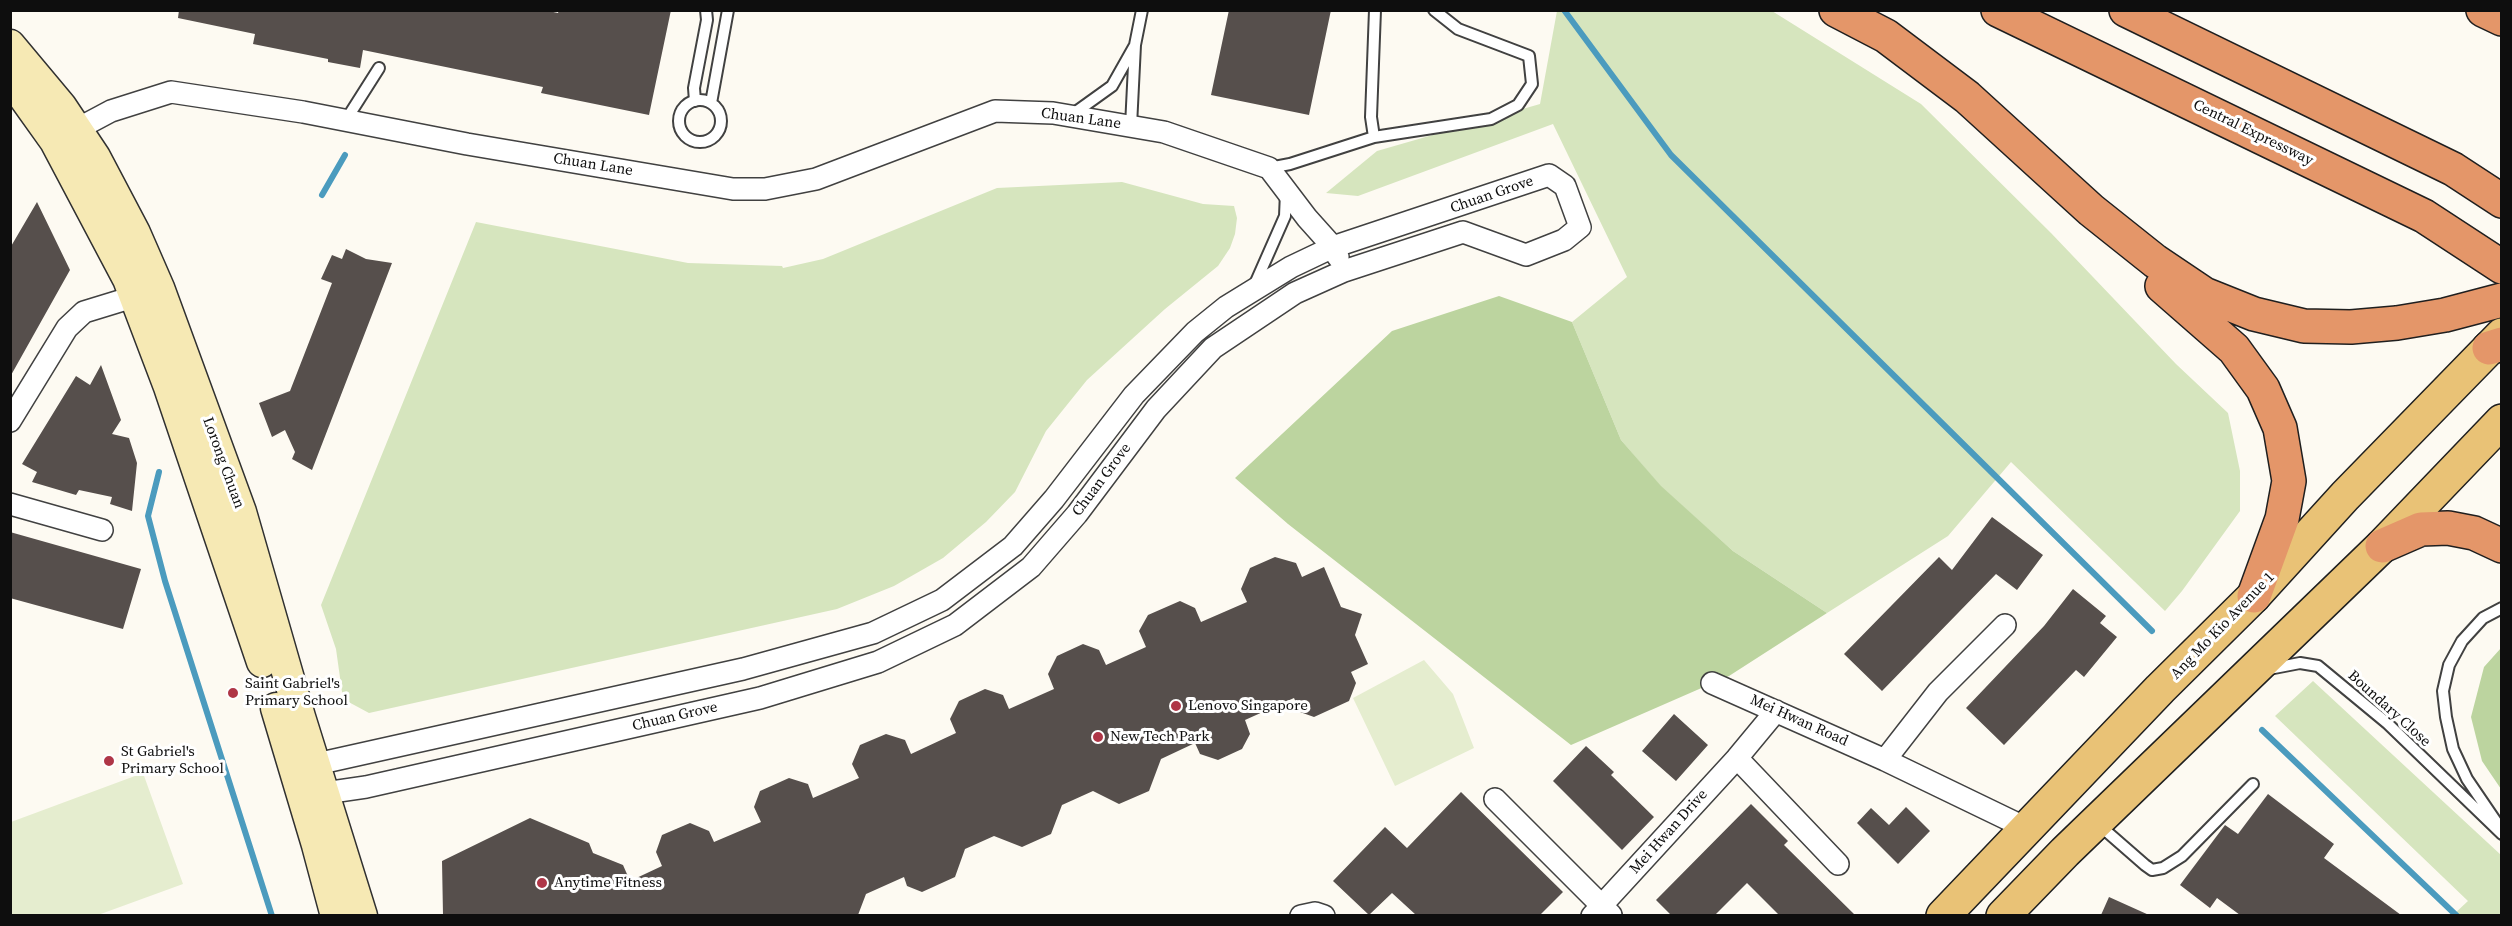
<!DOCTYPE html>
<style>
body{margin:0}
#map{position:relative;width:2512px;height:926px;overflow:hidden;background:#fdfaf2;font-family:"Source Serif 4",serif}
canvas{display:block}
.frame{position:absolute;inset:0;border:12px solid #0e0e0e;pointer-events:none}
</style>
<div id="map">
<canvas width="2512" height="926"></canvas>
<div class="frame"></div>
</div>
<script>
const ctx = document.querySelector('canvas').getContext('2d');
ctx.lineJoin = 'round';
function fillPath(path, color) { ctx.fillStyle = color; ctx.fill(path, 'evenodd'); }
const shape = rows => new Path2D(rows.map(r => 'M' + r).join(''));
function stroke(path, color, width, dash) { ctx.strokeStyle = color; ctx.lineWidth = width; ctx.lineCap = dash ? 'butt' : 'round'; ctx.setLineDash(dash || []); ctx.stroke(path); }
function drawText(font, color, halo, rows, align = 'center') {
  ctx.font = font + ' "Source Serif 4",serif'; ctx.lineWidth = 6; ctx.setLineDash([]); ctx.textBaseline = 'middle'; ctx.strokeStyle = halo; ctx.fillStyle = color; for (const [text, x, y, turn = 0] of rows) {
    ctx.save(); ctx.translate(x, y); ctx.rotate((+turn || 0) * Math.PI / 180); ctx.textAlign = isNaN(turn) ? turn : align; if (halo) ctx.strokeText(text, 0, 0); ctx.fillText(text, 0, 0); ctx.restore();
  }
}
fillPath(shape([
 [1557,11,1772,11,1921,104,2051,233,2176,364,2228,413,2240,471,2240,511,2182,591,2165,611,2011,462,1948,536,1827,613,1733,551,1661,487,1621,440,1572,322,1627,277,1553,124,1358,196,1326,193,1377,151,1540,104],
 [1122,182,1203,204,1234,206,1237,218,1235,234,1230,248,1218,266,1165,309,1087,380,1046,431,1015,492,986,522,943,558,894,586,837,609,369,713,343,699,336,649,321,605,476,222,688,263,782,266,783,268,823,259,997,188],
 [2313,681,2501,855,2501,915,2453,915,2468,901,2275,716]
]), '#d6e5be');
fillPath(shape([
 [1499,296,1572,322,1621,440,1661,486,1733,551,1827,613,1729,676,1571,745,1288,524,1235,478,1392,331],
 [2501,648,2501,789,2482,761,2471,717,2484,667]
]), '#bcd49f');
fillPath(shape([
 [1424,660,1453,694,1474,748,1395,786,1353,698],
 [143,773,183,884,98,915,11,915,11,822]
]), '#e5edcf');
stroke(shape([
 [1564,10,1671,155,2152,631],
 [322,195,345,155],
 [159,472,148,516,165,581,272,916],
 [2262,730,2457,916]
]), '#4b9bbe', 6);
fillPath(shape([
 [179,10,544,10,558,13,559,10,671,10,649,115,541,93,543,87,363,50,360,68,328,62,328,59,253,44,255,34,178,18],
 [1229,10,1331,10,1309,115,1211,95],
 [37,202,70,270,10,377,10,248],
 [346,249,366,259,392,263,312,470,292,459,295,452,285,430,272,437,259,403,290,391,332,283,321,279,332,255,342,259],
 [101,365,121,420,112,434,129,438,137,463,132,511,110,504,112,497,79,490,76,495,32,482,37,472,22,464,76,376,90,385],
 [1992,517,2043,555,2017,590,1996,574,1882,691,1844,654,1939,557,1952,570],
 [10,532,141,569,123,629,10,598],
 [1275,557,1296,563,1302,577,1324,567,1341,607,1362,614,1355,635,1368,664,1351,672,1356,683,1349,701,1314,717,1300,712,1294,698,1245,720,1250,734,1242,749,1218,760,1200,754,1195,743,1161,759,1149,791,1119,804,1093,791,1062,805,1051,834,1022,847,994,836,965,849,955,877,922,892,907,886,904,877,866,894,858,915,443,915,442,861,530,818,589,843,593,853,623,865,630,881,662,866,656,852,662,835,690,823,709,831,714,842,761,822,754,807,760,791,789,778,808,784,813,798,859,778,852,764,860,745,886,734,905,740,911,754,956,733,950,719,959,701,985,689,1003,695,1009,709,1054,689,1048,674,1057,656,1083,644,1099,650,1106,665,1146,647,1139,631,1148,615,1180,601,1195,608,1201,622,1247,602,1241,589,1250,568],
 [2073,589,2106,616,2100,623,2117,637,2084,677,2076,670,2004,745,1966,708,2044,626],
 [1674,714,1708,745,1676,781,1642,751],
 [1586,746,1614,772,1611,775,1654,817,1622,850,1553,781],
 [1461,792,1563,892,1540,915,1416,915,1392,893,1369,915,1333,881,1385,827,1407,848],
 [2268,794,2334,844,2324,858,2401,915,2240,915,2217,898,2210,908,2180,885,2225,825,2238,834],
 [1751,804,1788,841,1784,845,1855,915,1779,915,1747,883,1715,915,1671,915,1656,900],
 [1906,807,1930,831,1898,864,1857,823,1871,808,1889,825],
 [2109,897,2149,915,2101,915]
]), '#564f4c');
const service = shape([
 '679 121a21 21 0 1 1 42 0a21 21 0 1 1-42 0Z',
 [695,101,694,88,707,20,706,10],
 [711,103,728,10],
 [1073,114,1112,86,1134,47],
 [346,120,379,68],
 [1131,126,1135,45,1142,10],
 [1374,137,1371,117,1375,10],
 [1269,168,1290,164,1374,137,1491,119,1518,105,1532,84,1529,56,1458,29,1434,10],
 [1255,284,1285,216,1286,192],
 [2269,669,2300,663,2318,666,2387,723,2502,834],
 [2098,824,2145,865,2152,870,2163,868,2182,856,2253,784],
 [2499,826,2467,779,2453,749,2446,717,2443,691,2449,665,2462,641,2483,618,2502,608]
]);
const minor = shape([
 [66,135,111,111,171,92,303,112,467,144,733,189,765,189,816,179,995,111,1053,113,1164,132,1269,168,1307,218,1333,247,1338,257],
 [10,421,67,328,84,312,146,293],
 [10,504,102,530],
 [1712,683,1885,760,2028,829],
 [1737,758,1838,864],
 [1885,760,1938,692,2005,625],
 [303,767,743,669,873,633,942,600,1013,546,1054,499,1134,395,1195,332,1226,307,1291,267,1333,247,1549,175,1565,186,1580,227,1564,240,1526,255,1463,232,1344,271,1295,293,1213,348,1156,409,1077,514,1031,567,955,625,878,662,760,698,366,787,311,795],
 [1495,799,1611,915],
 [1301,916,1315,913,1324,916],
 [1592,916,1737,758,1776,711]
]);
const secondary = shape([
 [10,45,61,106,95,157,135,233,159,288,241,512,300,717,362,916],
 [10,78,55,141,128,279,169,387,262,662],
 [276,708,317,845,336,916]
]);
const primary = shape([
 [1943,916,2160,689,2254,596,2345,496,2502,335],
 [2003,916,2065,852,2382,546,2502,421]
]);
const motorway = shape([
 [1836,10,1886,36,1967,97,2091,210,2155,261,2204,294,2254,314,2304,326,2351,327,2397,323,2445,315,2502,300],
 [1998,10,2424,216,2502,267],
 [2126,10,2453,169,2502,201],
 [2483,10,2502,19],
 [2162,286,2234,349,2263,389,2280,428,2289,481,2282,519,2254,596],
 [2489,348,2502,344],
 [2382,546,2421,529,2448,528,2474,533,2502,546]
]);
stroke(service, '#414141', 14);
stroke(minor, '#414141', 24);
stroke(secondary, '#303030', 33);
stroke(primary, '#1f1f1f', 36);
stroke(motorway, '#1f1f1f', 36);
stroke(service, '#fff', 10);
stroke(minor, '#fff', 21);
stroke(secondary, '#f6e9b4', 30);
stroke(primary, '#e9c276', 33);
stroke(motorway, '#e49669', 33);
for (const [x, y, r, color] of [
 [233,693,6,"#af3647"],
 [1176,706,6,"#af3647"],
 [1098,737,6,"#af3647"],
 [109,761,6,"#af3647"],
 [542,883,6,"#af3647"]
]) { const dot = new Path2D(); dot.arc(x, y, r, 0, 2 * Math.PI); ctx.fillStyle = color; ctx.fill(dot); stroke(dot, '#fff', 2); }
drawText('15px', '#0e0e0e', '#fff', [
 ["Chuan Lane",1081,119,8],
 ["Central Expressway",2253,133,26],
 ["Chuan Lane",593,165,9],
 ["Chuan Grove",1492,195,-19],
 ["Lorong Chuan",223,463,70],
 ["Chuan Grove",1102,480,-53],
 ["Ang Mo Kio Avenue 1",2223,626,-46],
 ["Boundary Close",2389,709,42],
 ["Chuan Grove",675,717,-13],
 ["Mei Hwan Road",1799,721,24],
 ["Mei Hwan Drive",1669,832,-48]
]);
drawText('15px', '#0e0e0e', '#fff', [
 ["Saint Gabriel's",245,684],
 ["Primary School",245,701],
 ["Lenovo Singapore",1188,706],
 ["New Tech Park",1110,737],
 ["St Gabriel's",121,752],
 ["Primary School",121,769],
 ["Anytime Fitness",554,883]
], 'left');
</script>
